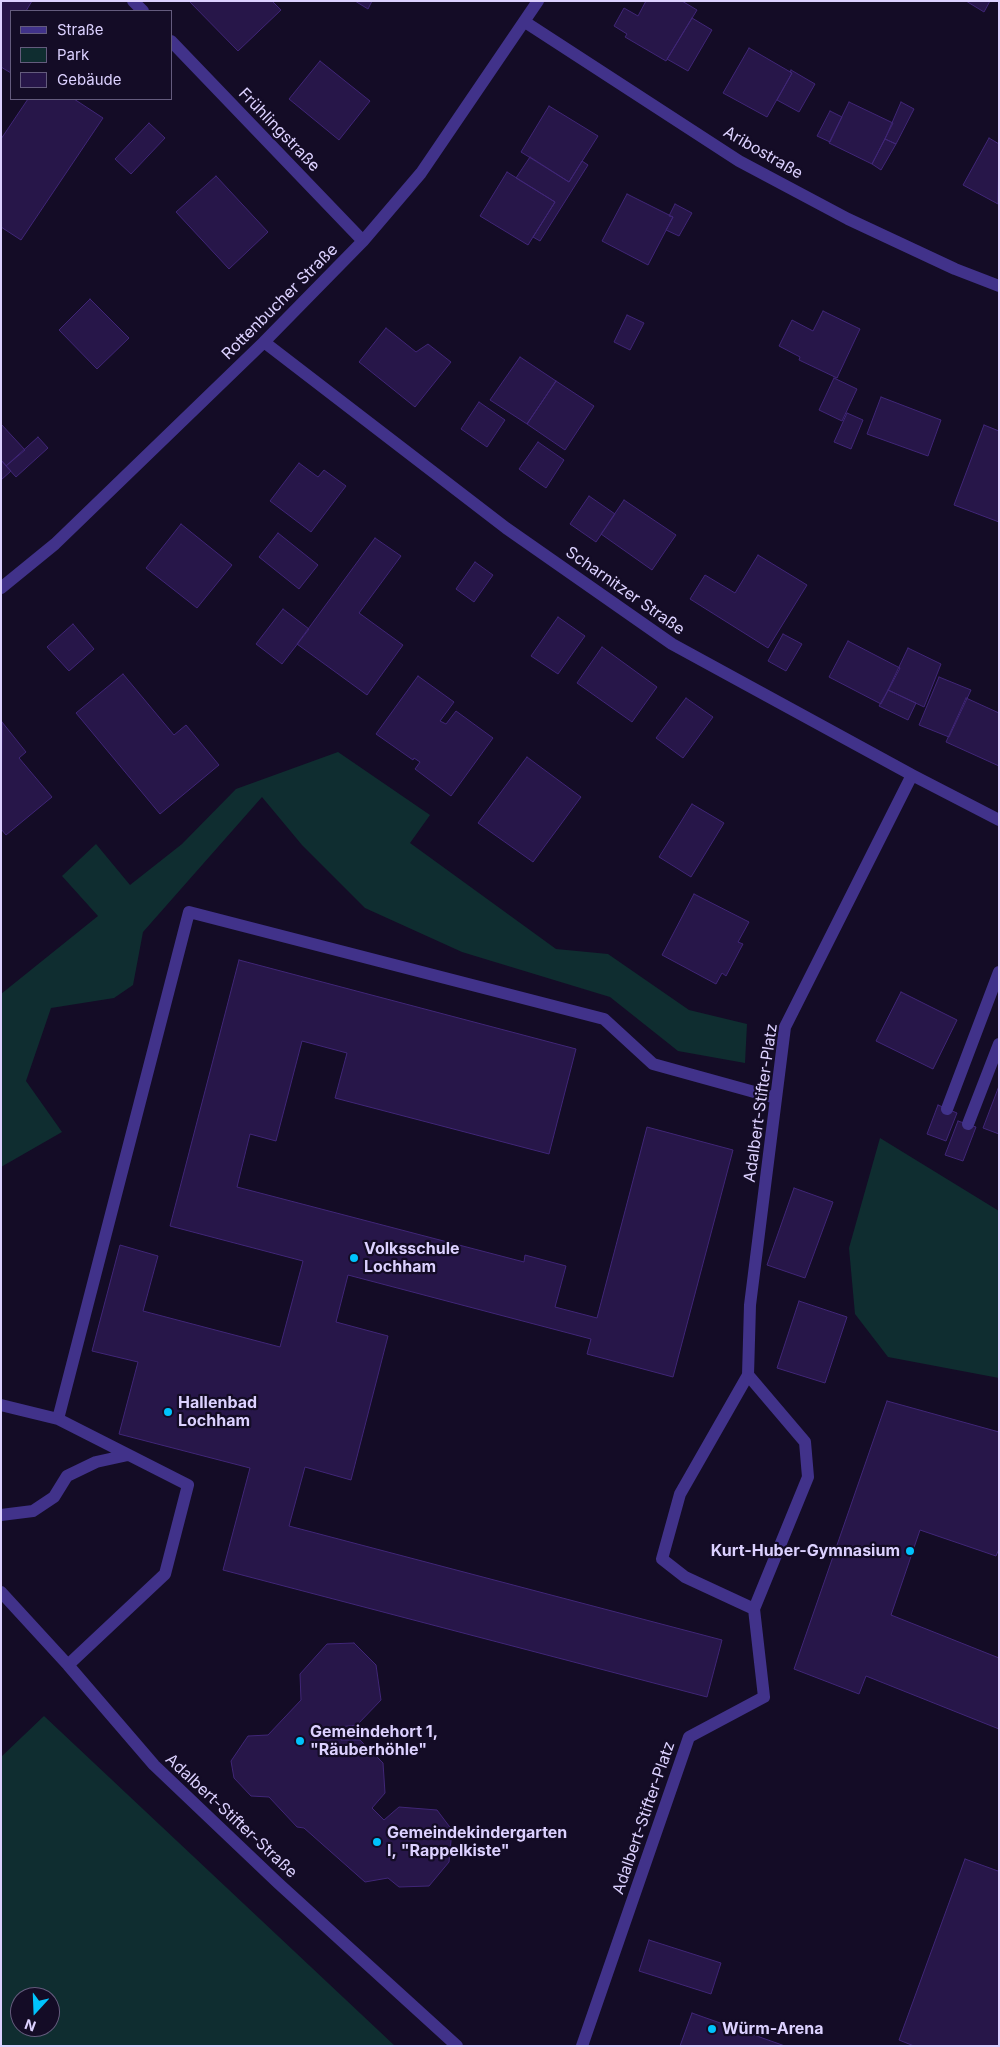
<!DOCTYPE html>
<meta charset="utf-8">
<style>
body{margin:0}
#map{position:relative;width:1000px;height:2047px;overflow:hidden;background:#140c26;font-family:Inter,sans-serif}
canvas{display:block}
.frame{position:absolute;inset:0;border:2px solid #dcd1ff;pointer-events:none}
.legend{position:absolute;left:10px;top:10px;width:162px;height:90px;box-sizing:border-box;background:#140c26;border:1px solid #645b7d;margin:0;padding:6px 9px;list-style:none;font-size:15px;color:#dcd1ff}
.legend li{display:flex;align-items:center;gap:10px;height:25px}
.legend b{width:25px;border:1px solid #645b7d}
.north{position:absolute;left:10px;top:1987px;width:50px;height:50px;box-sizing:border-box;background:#140c26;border:1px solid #645b7d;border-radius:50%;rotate:200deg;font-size:14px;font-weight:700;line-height:20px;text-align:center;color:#dcd1ff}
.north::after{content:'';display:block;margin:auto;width:18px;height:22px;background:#00c3fc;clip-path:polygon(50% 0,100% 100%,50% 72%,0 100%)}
</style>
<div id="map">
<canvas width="1000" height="2047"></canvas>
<div class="frame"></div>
<ul class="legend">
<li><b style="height:6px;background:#41328a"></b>Straße</li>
<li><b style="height:14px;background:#0f2d30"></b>Park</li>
<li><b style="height:14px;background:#271649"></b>Gebäude</li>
</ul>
<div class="north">N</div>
</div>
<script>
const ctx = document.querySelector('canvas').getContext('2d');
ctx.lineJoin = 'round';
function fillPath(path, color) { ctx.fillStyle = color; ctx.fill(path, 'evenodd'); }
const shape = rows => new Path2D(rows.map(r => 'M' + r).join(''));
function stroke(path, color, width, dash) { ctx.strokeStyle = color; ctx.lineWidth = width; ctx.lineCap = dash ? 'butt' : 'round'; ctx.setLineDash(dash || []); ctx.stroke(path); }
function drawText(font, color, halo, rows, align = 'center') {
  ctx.font = font + ' Inter,sans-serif'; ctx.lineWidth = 4.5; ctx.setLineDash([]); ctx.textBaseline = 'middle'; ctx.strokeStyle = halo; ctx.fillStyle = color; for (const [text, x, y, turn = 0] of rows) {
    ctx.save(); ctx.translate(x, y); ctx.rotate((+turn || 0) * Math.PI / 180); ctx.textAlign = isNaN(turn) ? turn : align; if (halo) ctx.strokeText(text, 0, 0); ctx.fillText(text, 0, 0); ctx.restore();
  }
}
fillPath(shape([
 [338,752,430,815,410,843,556,949,608,954,689,1010,747,1024,745,1063,678,1051,610,997,462,952,365,908,302,845,262,797,143,932,133,985,114,998,51,1008,26,1081,62,1132,1,1167,1,994,98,916,62,876,96,844,130,885,182,844,236,789],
 [880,1138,999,1211,999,1378,888,1357,855,1314,849,1248],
 [44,1716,395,2046,1,2046,1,1757],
 [20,1997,50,1997,50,2027,20,2027]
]), '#0f2d30');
const building = shape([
 [1,1,32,1,26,11,11,11,11,73,1,67,1,1],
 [189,1,272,1,281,10,238,51,189,1],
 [355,1,372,1,368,9,355,1],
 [646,1,682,1,697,10,666,61,625,37,627,34,614,26,624,8,638,16,646,1],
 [966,1,990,1,984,12,966,1],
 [692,18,712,30,688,71,667,59,692,18],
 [749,48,792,73,767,117,723,93,749,48],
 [320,61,370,101,339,140,289,99,320,61],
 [791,70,815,84,799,112,777,100,792,73,790,72,791,70],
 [28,99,74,99,103,118,21,240,1,227,1,139,28,99],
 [849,102,893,123,872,164,829,143,849,102],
 [901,102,914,109,896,144,885,139,901,102],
 [549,106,598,136,569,182,521,152,549,106],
 [830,111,842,117,830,142,817,136,830,111],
 [149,123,165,138,131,174,115,159,149,123],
 [989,138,999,144,998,204,963,185,989,138],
 [885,139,896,144,881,170,872,164,885,139],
 [530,157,569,182,582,161,588,165,540,241,533,237,555,202,516,178,530,157],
 [507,172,555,202,528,245,480,216,507,172],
 [216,176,268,232,229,269,176,212,216,176],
 [627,194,673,217,648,265,602,241,627,194],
 [675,204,692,213,679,236,666,230,673,217,669,216,675,204],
 [90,299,129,338,97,369,59,330,90,299],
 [823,311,860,329,837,378,799,360,800,357,779,346,792,320,813,331,823,311],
 [627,315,644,323,630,350,614,342,627,315],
 [386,328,416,352,428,344,451,362,415,407,359,362,386,328],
 [520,357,556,381,527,424,490,400,520,357],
 [834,378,857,389,842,421,819,410,834,378],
 [556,381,594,406,565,450,527,424,556,381],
 [881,397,941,420,928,456,867,434,881,397],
 [479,402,505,420,487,447,461,429,479,402],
 [847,413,863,420,851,449,834,442,847,413],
 [1,424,25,450,6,466,1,460,1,424],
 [984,425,999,431,999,522,954,505,984,425],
 [38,437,48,448,16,477,6,466,38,437],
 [538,442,564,460,546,488,519,469,538,442],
 [1,460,11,471,1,480,1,460],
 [299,463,318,477,324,470,346,486,311,532,270,501,299,463],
 [589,496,615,514,596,542,570,524,589,496],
 [624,500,676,535,652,570,601,534,624,500],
 [181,524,232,565,197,608,146,568,181,524],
 [278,533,318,565,299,589,259,557,278,533],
 [375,538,401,556,359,613,403,645,367,695,297,644,375,538],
 [758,555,807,585,768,648,690,599,705,575,735,593,758,555],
 [475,562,493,575,474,602,456,589,475,562],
 [283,609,309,629,282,664,256,644,283,609],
 [558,617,585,636,558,674,531,656,558,617],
 [73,624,94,649,69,671,47,647,73,624],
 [783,634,802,644,786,671,768,661,783,634],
 [848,641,900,668,881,704,829,677,848,641],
 [602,647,657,687,632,722,577,683,602,647],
 [908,648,941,664,924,707,888,690,908,648],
 [123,674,174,735,186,725,219,765,160,814,76,713,123,674],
 [418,676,454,702,440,721,446,724,456,711,493,738,451,796,415,769,420,762,414,758,413,760,376,734,418,676],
 [939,677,971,690,949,737,919,725,939,677],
 [888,690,916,703,908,720,879,706,888,690],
 [686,698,713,717,683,758,656,738,686,698],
 [966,698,999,713,999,766,946,742,966,698],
 [2,722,26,752,19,758,52,797,6,835,1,829,2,722],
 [527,757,581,797,533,862,478,823,527,757],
 [692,804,724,823,691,877,659,857,692,804],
 [694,894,749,922,738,942,743,944,726,976,722,973,716,984,662,955,694,894],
 [239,960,576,1049,549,1154,335,1098,347,1053,302,1041,276,1141,250,1134,237,1187,524,1262,525,1255,566,1266,555,1307,597,1318,647,1127,733,1150,673,1377,587,1354,591,1339,348,1275,336,1322,388,1336,351,1480,305,1467,289,1526,722,1640,707,1697,223,1570,250,1468,119,1434,138,1362,92,1351,120,1245,158,1256,143,1311,280,1347,303,1261,170,1226,239,960],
 [901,992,957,1020,933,1069,876,1041,901,992],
 [999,1086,999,1134,983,1128,999,1086],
 [938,1105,957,1113,946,1141,927,1134,938,1105],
 [958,1121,976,1127,963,1161,945,1155,958,1121],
 [794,1188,833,1202,805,1278,767,1265,794,1188],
 [799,1301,847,1317,825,1383,777,1368,799,1301],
 [887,1401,999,1432,999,1549,996,1556,920,1530,891,1615,999,1658,999,1729,866,1676,859,1694,794,1669,887,1401],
 [354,1643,376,1665,381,1700,357,1725,339,1727,341,1740,360,1740,383,1763,385,1793,372,1808,384,1820,399,1807,437,1810,452,1830,449,1862,429,1886,399,1887,388,1878,365,1882,304,1828,297,1827,269,1797,251,1796,234,1778,231,1761,248,1736,268,1735,301,1700,300,1674,327,1644,354,1643],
 [965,1859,998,1871,999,1869,999,2046,914,2046,899,2040,965,1859],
 [649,1940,721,1963,711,1994,639,1971,649,1940],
 [692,2013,785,2046,680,2046,692,2013]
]);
fillPath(building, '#271649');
stroke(building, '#402677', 1);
stroke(shape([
 [133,1,143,11],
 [525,22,739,161,848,219,955,269,999,286],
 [171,41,363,241],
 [264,342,506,528,672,644,912,775,999,820],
 [1,588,55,544,264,342,363,241,421,173,538,1],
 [947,1109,999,972],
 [968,1124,999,1044],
 [748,1375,680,1494,662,1559,685,1577,754,1609],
 [1,1405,58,1419,189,912,604,1019,653,1064,776,1098],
 [58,1419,188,1485,165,1574,68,1665],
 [1,1515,33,1511,54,1497,67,1476,96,1462,128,1455],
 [1,1592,68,1665,154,1765,278,1883,457,2046],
 [582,2046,689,1737,764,1697,754,1609,808,1477,805,1442,748,1375,750,1305,785,1027,912,775]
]), '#41328a', 12);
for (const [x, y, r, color] of [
 [354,1258,5,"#00c3fc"],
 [168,1412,5,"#00c3fc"],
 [910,1551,5,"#00c3fc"],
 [300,1741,5,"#00c3fc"],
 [377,1842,5,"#00c3fc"],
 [712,2029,5,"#00c3fc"]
]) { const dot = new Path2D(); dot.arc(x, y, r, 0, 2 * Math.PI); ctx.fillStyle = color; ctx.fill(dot); stroke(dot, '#140c26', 2); }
drawText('16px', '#dcd1ff', '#140c26', [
 ["Frühlingstraße",279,130,46],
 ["Aribostraße",763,153,30],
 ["Rottenbucher Straße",280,302,-45],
 ["Scharnitzer Straße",625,591,35],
 ["Adalbert-Stifter-Platz",761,1103,-82],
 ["Adalbert-Stifter-Straße",231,1816,43],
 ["Adalbert-Stifter-Platz",644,1818,-71]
]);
drawText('bold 16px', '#dcd1ff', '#140c26', [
 ["Volksschule",364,1249],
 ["Lochham",364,1267],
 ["Hallenbad",178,1403],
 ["Lochham",178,1421],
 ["Kurt-Huber-Gymnasium",900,1551,"right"],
 ["Gemeindehort 1,",310,1732],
 ["\"Räuberhöhle\"",310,1750],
 ["Gemeindekindergarten",387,1833],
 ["I, \"Rappelkiste\"",387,1851],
 ["Würm-Arena",722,2029]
], 'left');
</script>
